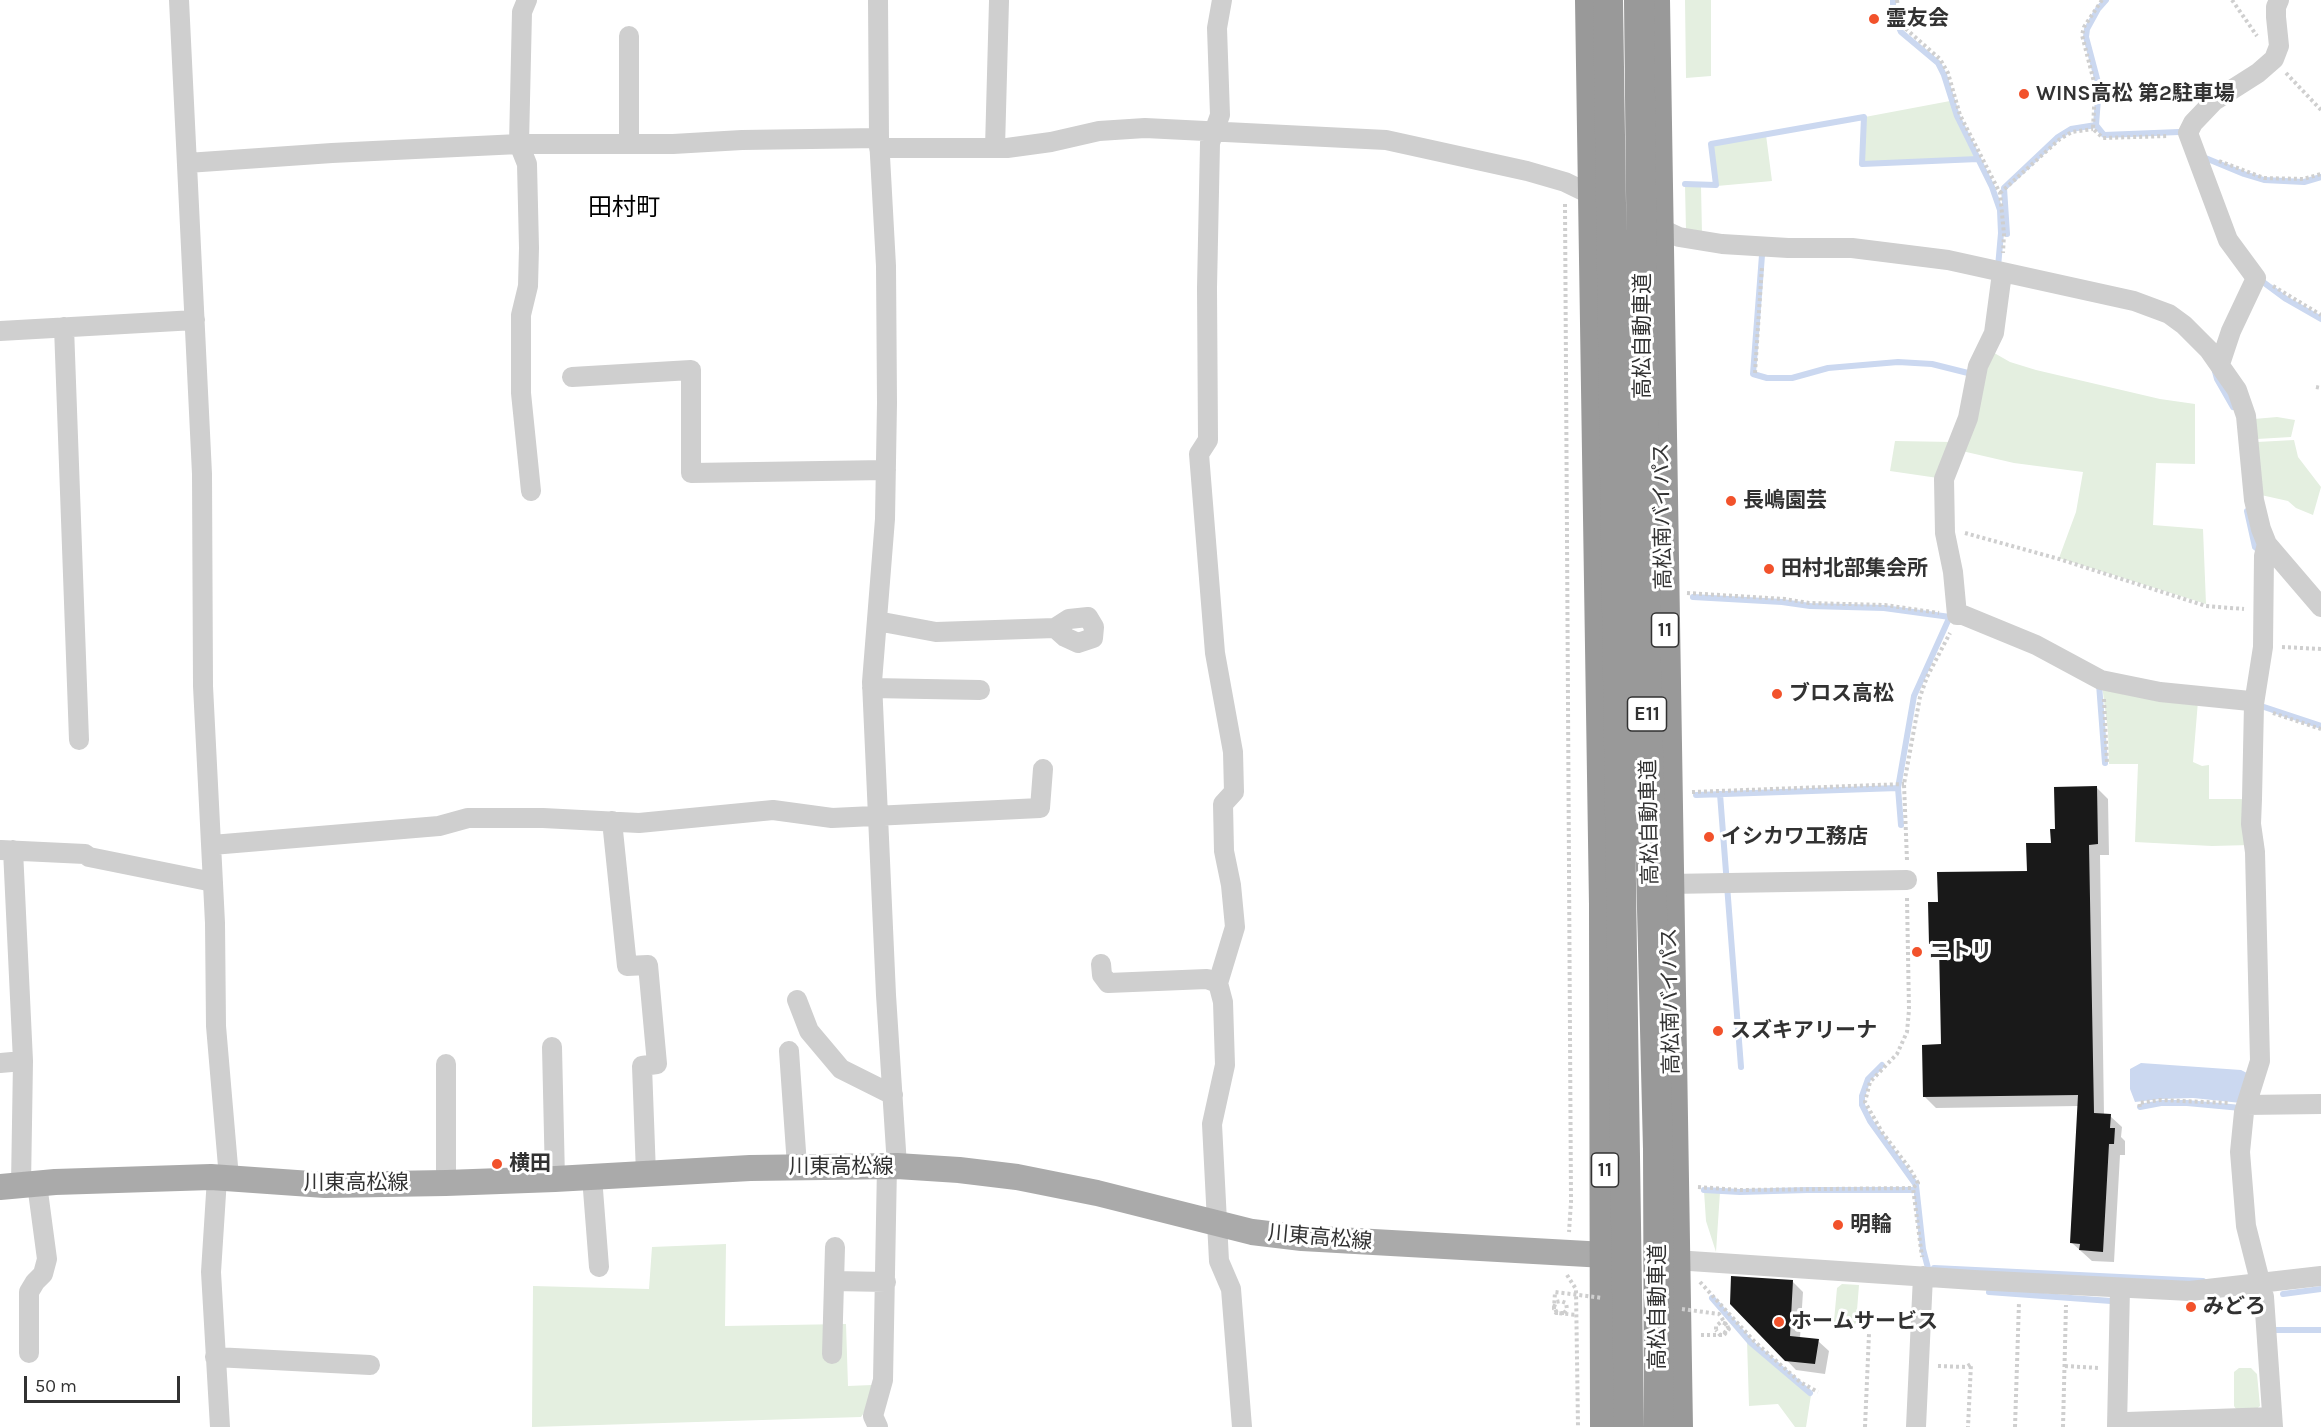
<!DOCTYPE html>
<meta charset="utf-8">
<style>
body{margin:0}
#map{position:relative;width:2321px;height:1427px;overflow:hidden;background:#fff;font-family:Karla,sans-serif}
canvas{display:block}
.scale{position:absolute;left:24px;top:1376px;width:156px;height:27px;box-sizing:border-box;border:3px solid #323232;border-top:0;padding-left:8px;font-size:18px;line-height:21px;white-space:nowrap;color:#323232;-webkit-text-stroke:4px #fff;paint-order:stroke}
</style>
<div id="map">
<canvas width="2321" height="1427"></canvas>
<div class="scale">50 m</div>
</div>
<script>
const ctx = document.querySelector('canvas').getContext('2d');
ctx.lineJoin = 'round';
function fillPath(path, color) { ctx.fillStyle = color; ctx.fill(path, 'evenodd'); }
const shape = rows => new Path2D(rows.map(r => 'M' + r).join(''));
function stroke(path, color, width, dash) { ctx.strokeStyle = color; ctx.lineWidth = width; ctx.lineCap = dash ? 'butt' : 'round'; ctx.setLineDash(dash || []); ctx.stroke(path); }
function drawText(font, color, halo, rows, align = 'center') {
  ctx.font = font + ' Karla,"Noto Sans JP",sans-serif'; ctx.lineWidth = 6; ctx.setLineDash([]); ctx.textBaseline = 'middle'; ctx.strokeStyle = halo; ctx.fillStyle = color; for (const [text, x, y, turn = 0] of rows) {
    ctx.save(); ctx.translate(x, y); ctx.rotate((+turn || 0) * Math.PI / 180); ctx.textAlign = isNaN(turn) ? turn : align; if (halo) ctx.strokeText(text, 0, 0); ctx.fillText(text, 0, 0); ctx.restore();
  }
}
fillPath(shape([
 [1685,0,1711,0,1711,76,1686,78],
 [1950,101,1955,117,1975,158,1863,164,1865,117],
 [1766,135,1772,181,1717,186,1712,145],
 [1685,185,1701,186,1702,234,1686,231],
 [1989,350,2010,362,2036,370,2160,399,2195,404,2195,464,2156,463,2153,525,2203,529,2206,604,2059,558,2076,512,2083,472,2014,463,1962,451],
 [2277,417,2295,420,2291,437,2257,439,2254,419],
 [2294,440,2298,457,2321,487,2313,515,2296,508,2288,501,2261,495,2257,442],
 [1895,441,1953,442,1938,478,1890,471],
 [2102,685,2198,701,2193,762,2202,766,2209,765,2209,799,2246,799,2250,845,2212,846,2135,842,2138,764,2109,764,2108,731],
 [1704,1191,1720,1192,1716,1252,1706,1221],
 [726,1244,725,1326,846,1324,848,1386,872,1385,868,1407,861,1417,532,1427,533,1286,649,1289,652,1247],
 [1842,1284,1859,1285,1856,1323,1853,1326,1837,1325,1834,1321,1837,1288],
 [1747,1340,1811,1395,1806,1427,1795,1427,1778,1404,1749,1406],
 [2239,1368,2251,1368,2257,1374,2260,1406,2254,1411,2238,1412,2234,1406,2234,1372]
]), '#e4efe0');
fillPath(shape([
 [2141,1063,2241,1070,2253,1076,2241,1103,2193,1098,2160,1099,2135,1102,2130,1089,2130,1069]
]), '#cbd8f0');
fillPath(shape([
 [2097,788,2108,799,2109,855,2100,855,2104,1115,2110,1116,2122,1127,2121,1137,2125,1141,2125,1155,2120,1155,2114,1262,2092,1261,2072,1243,2079,1106,1936,1108,1925,1097,1942,1046,1940,953,1930,943,2029,872,2052,844,2057,830],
 [1792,1281,1803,1292,1800,1338,1818,1341,1829,1351,1825,1374,1796,1370,1732,1303]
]), '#0003');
stroke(shape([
 [1893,0,1893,14,1901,32,1938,63,1944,75,1957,116,1992,187,2000,210,2001,233,1998,267],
 [2106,0,2098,9,2087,29,2086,37,2099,86,2096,125,2104,135,2179,132],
 [2203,157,2244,174,2264,180,2304,182,2321,177],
 [1685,184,1716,185,1711,144,1864,117,1862,164,1978,159],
 [2007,234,2004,188,2058,137,2071,129,2096,125],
 [1762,255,1753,374,1767,378,1792,378,1828,368,1898,362,1932,364,1972,374],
 [2259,279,2286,299,2321,319],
 [2214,368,2217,379,2233,407],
 [2247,511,2255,547,2261,552],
 [1693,597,1782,602,1810,606,1884,608,1950,617],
 [2099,684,2105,763],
 [2258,705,2321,726],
 [1720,794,1741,1067],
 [1696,795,1898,788],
 [1901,825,1898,788,1914,696,1951,614],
 [1882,1065,1868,1079,1862,1096,1862,1105,1870,1121,1916,1185,1923,1249,1928,1268],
 [2140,1107,2161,1103,2187,1103,2241,1108],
 [1704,1190,1740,1192,1807,1190,1916,1190],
 [1934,1268,2203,1281],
 [1989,1292,2111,1301],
 [2283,1294,2321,1289],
 [1712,1298,1751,1343,1810,1393],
 [2275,1330,2321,1330]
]), '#cbd8f0', 6);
fillPath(shape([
 [2097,786,2098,844,2089,845,2094,1113,2111,1114,2110,1128,2115,1128,2114,1144,2109,1144,2103,1252,2079,1250,2080,1244,2070,1243,2078,1095,1923,1097,1922,1045,1941,1044,1939,944,1929,944,1928,902,1938,902,1937,872,2027,871,2026,843,2051,843,2050,829,2055,829,2054,787],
 [1731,1276,1793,1280,1790,1336,1819,1339,1815,1364,1785,1361,1730,1304]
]), '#191919');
stroke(shape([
 [1897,0,1899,13,1906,29,1940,59,1948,73,1960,115,2000,193,2004,234,2003,253],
 [2102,0,2084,27,2082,35,2095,86,2093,129,2103,138,2169,136],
 [2232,0,2257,36],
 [2286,73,2321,110],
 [2219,161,2264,178,2303,179,2321,174],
 [2000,193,2060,139,2072,132,2093,129],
 [1565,204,1571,1202,1569,1232],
 [2273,286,2321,315],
 [1755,373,1762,266],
 [2316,387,2321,388],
 [1965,533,2059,559,2206,606,2244,609],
 [1687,593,1785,599,1809,603,1885,605,1939,613],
 [2282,647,2321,649],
 [2104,699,2107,763],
 [2273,713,2321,729],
 [1692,792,1904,784],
 [1907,860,1904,784,1920,697,1927,677,1950,633],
 [1907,898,1909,1010,1907,1032,1897,1054,1870,1082,1865,1102,1882,1132,1910,1169,1918,1183,1913,1188,1922,1257],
 [2140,1107,2139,1103,2160,1100,2228,1103],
 [1698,1187,1740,1190,1913,1188],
 [1567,1275,1576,1289,1578,1426],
 [1700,1282,1754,1341,1800,1382,1818,1392],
 [1564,1313,1567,1309,1566,1303,1561,1301,1556,1302,1554,1307,1557,1313,1577,1315],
 [1701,1335,1723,1335,1728,1328,1727,1324,1721,1322,1716,1326,1716,1330],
 [1938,1366,1966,1367,1971,1364,1968,1427],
 [2065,1366,2099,1368],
 [1865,1427,1869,1334],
 [2015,1427,2019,1302],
 [2063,1427,2066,1305]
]), '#cfcfcf', 4, [3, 3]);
stroke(shape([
 [179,0,202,474,203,686,215,923,216,1026,229,1178],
 [527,0,522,12,519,144,527,164,529,248,528,286,521,315,521,393,531,491],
 [878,0,879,138,886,266,887,403,885,519,872,682,886,995,897,1166],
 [1222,0,1217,28,1220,115,1210,143,1207,288,1208,440,1199,454,1215,653,1233,752,1234,792,1223,804,1224,851,1231,885,1235,927,1218,983,1223,1002,1225,1065,1212,1124,1219,1261,1231,1289,1242,1427],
 [629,144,629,36],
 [879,148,1007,148,1051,142,1099,131,1145,128,1386,140,1527,171,1565,182,1600,199],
 [995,148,999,1],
 [187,163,332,153,519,144,673,144,742,140,879,138],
 [1651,224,1679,237,1722,244,1788,248,1852,248,1948,260,2134,301,2169,314,2184,325,2209,350,2237,390,2246,416,2254,500,2261,529,2267,544,2321,607],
 [2002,273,1994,333,1978,366,1968,418,1944,479,1945,533,1953,572,1957,615,1963,615,2036,645,2101,680,2160,692,2250,701,2254,704],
 [64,327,79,740],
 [0,331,195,320],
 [2220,364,2231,331,2256,278,2228,240,2188,133,2193,123,2214,101,2258,73,2274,59,2279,46,2276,17,2276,7,2279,0],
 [572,377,691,370,691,473,886,470],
 [2267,544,2264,556,2263,647,2254,704,2252,799,2251,824,2255,852,2260,1061,2244,1112,2240,1152,2246,1226,2264,1297,2273,1427],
 [877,621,936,632,1055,628,1069,619,1088,617,1094,627,1093,638,1078,643,1065,637,1055,628],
 [872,688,980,690],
 [612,821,627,966,648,965,657,1064,642,1066,646,1174],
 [212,845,439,826,468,818,543,818,639,823,773,810,832,818,1040,808,1043,769],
 [1,850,85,854,89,857,213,882],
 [13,850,23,1061,21,1185],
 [1669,884,1907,880],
 [1101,964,1102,975,1108,983,1207,979,1218,983],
 [797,1000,809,1031,841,1069,893,1095],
 [552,1047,555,1179],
 [789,1051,797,1166],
 [0,1063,23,1061],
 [2246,1105,2321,1104],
 [592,1177,599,1267],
 [217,1178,211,1272,220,1427],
 [446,1183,446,1064],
 [1675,1260,1974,1280,2190,1291,2321,1276],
 [834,1281,886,1282],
 [29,1353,29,1292,35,1282,43,1274,47,1259,37,1184],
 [832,1354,835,1247],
 [215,1357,370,1365],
 [878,1427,873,1416,883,1380,887,1166],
 [1916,1427,1923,1276],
 [2117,1427,2120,1288],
 [2118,1427,2127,1422,2272,1417]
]), '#cfcfcf', 20);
stroke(shape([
 [0,1187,55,1182,211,1177,325,1185,446,1183,555,1179,750,1168,897,1166,959,1170,1017,1177,1097,1193,1252,1232,1302,1238,1623,1256]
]), '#aaa', 26);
stroke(shape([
 [1590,0,1604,904,1605,1427],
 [1655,0,1678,1427]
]), '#999', 30);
stroke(shape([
 [1682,1309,1719,1314,1729,1329,1724,1335,1720,1335,1716,1330],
 [1564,1313,1556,1313,1554,1309,1555,1292,1603,1298]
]), '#cfcfcf', 4, [3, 3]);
stroke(shape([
 [1608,0,1629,1427],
 [1639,0,1646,668,1658,1149,1659,1427]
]), '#999', 30);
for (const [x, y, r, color] of [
 [1874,19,6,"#f2522b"],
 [2024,94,6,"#f2522b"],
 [1731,501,6,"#f2522b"],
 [1769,569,6,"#f2522b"],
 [1777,694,6,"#f2522b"],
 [1709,837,6,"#f2522b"],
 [1917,952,6,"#f2522b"],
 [1718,1031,6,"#f2522b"],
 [497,1164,6,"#f2522b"],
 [1838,1225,6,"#f2522b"],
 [2191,1307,6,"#f2522b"],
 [1779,1322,6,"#f2522b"]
]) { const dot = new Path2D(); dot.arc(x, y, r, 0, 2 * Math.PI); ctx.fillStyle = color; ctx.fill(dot); stroke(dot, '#fff', 2); }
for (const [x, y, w] of [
 [1665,630,27],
 [1647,714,39],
 [1605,1170,27]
]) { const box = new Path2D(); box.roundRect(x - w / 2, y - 17, w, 34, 4.5); ctx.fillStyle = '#fff'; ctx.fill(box); stroke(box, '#323232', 1.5); }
drawText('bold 20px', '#323232', null, [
 ["11",1665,630],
 ["E11",1647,714],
 ["11",1605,1170]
]);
drawText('bold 21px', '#323232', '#fff', [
 ["霊友会",1886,19],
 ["WINS高松 第2駐車場",2036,94],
 ["長嶋園芸",1743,501],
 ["田村北部集会所",1781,569],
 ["ブロス高松",1789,694],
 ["イシカワ工務店",1721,837],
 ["ニトリ",1929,952],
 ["スズキアリーナ",1730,1031],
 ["横田",509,1164],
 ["明輪",1850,1225],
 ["みどろ",2203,1307],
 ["ホームサービス",1791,1322]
], 'left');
drawText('21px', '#323232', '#fff', [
 ["高松自動車道",1643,336,-90],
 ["高松南バイパス",1663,516,-91],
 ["高松自動車道",1650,822,-91],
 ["高松南バイパス",1671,1001,-91],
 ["川東高松線",841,1167],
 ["川東高松線",356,1183],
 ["川東高松線",1320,1238,5],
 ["高松自動車道",1658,1307,-90]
]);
drawText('24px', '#000', '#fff', [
 ["田村町",624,208]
]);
</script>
